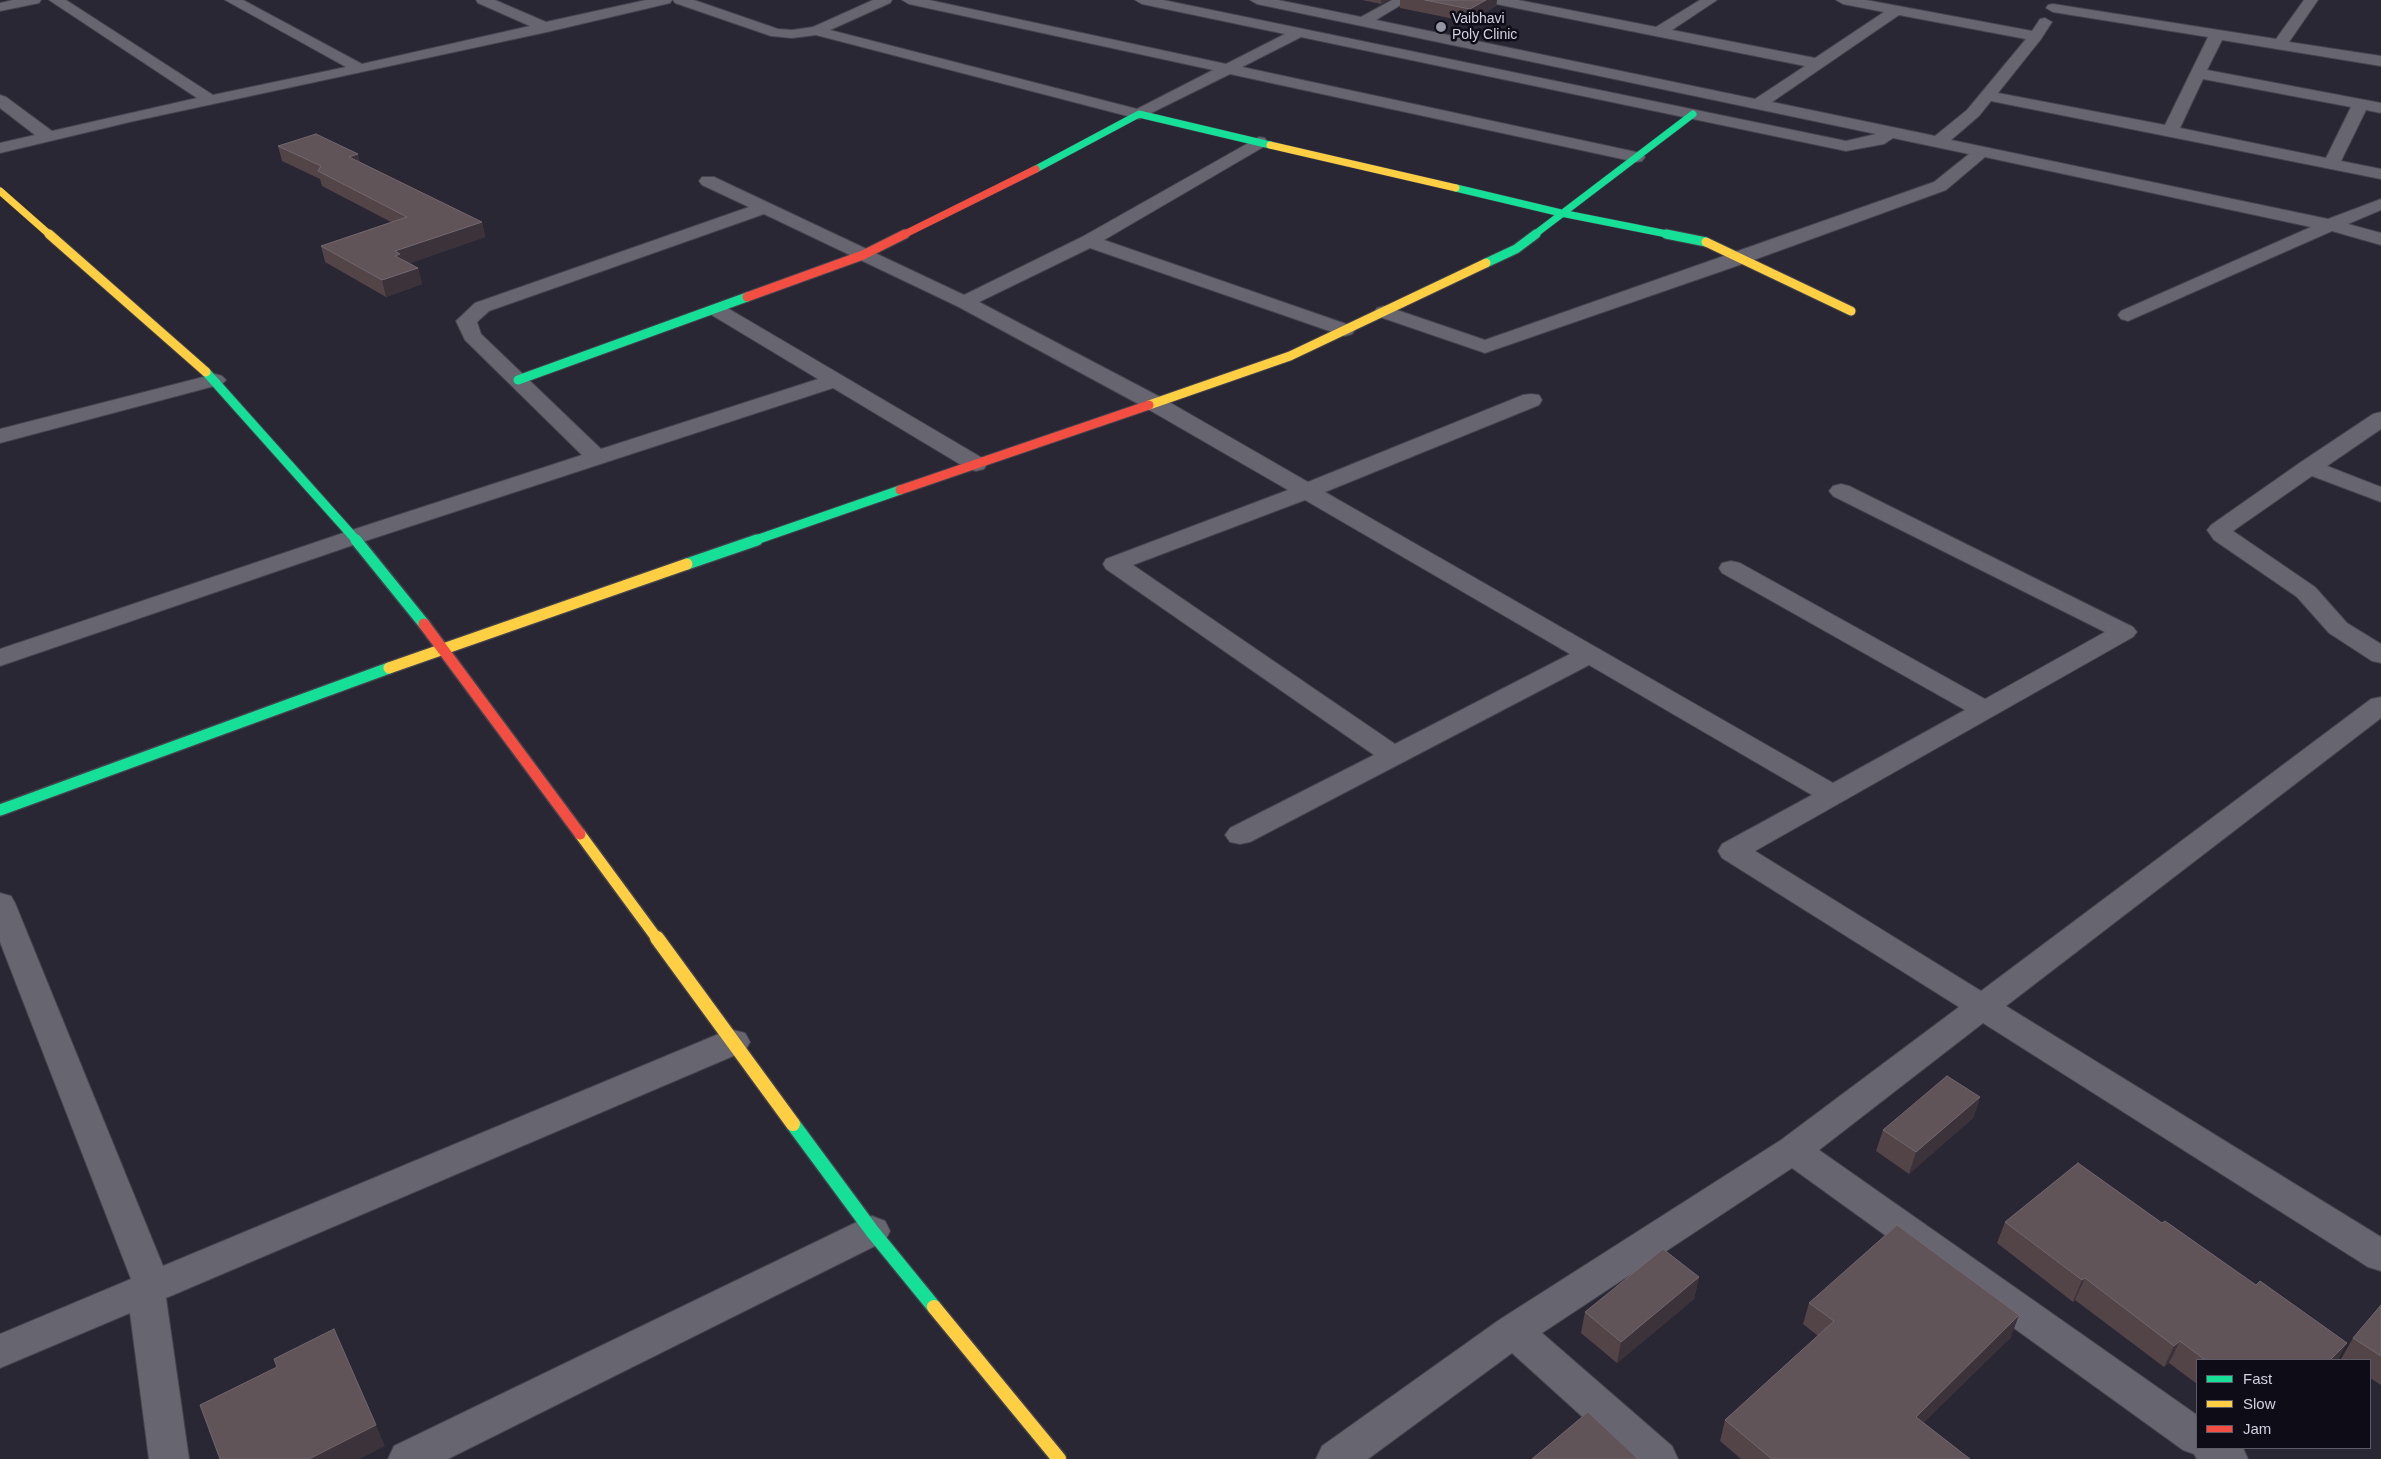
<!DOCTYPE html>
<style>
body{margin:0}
#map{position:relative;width:2381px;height:1459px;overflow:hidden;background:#282733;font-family:Arial,sans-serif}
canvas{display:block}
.legend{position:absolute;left:2196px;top:1359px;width:175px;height:90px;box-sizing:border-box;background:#0e0d17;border:1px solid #5c5b67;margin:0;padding:6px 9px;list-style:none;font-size:15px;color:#d2d0e0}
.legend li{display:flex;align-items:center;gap:10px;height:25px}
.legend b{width:25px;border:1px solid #5c5b67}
</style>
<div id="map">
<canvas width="2381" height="1459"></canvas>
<ul class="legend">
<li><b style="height:6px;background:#16e098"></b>Fast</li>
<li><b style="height:6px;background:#ffcf43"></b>Slow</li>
<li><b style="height:6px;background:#f24e42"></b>Jam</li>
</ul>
</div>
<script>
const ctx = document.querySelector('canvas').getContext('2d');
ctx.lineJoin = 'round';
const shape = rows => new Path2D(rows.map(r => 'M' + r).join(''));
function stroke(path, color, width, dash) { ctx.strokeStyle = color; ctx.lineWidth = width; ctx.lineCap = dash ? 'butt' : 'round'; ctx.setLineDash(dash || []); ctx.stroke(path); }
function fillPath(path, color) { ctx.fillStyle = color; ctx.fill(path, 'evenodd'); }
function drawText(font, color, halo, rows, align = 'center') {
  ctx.font = font + ' Arial,sans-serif'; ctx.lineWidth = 5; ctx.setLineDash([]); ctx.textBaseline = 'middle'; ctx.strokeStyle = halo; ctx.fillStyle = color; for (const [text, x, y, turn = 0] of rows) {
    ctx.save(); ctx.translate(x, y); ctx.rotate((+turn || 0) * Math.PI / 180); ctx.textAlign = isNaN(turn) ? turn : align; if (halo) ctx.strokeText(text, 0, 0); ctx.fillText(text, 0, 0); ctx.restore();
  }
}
const street = shape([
 [13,0,41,0,39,3,0,11,0,3,13,0],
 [49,0,66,0,213,95,346,67,225,0,243,0,362,64,530,26,478,3,476,0,495,0,546,22,646,0,672,0,670,3,547,32,134,121,0,153,0,143,35,135,0,108,0,95,6,97,52,131,197,98,49,0],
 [673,0,694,0,778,29,792,30,813,27,873,0,892,0,890,3,830,30,1137,109,1213,70,909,4,902,0,929,0,1226,64,1285,34,1142,4,1135,0,1163,0,1846,141,1876,134,1257,4,1250,0,1278,0,1361,17,1392,0,1409,0,1376,20,1755,99,1805,66,1496,4,1489,0,1518,0,1656,27,1700,0,1717,0,1672,30,1815,58,1884,12,1843,4,1836,0,1866,0,2032,31,2040,19,2045,18,2052,22,2041,39,1998,93,2165,125,2208,37,2053,12,2046,8,2048,5,2053,4,2276,39,2304,0,2318,0,2289,42,2381,56,2381,66,2222,40,2207,70,2381,103,2381,113,2366,110,2341,161,2381,169,2381,179,1991,101,1979,116,1951,140,2328,219,2381,199,2381,210,2348,224,2381,233,2381,245,2332,231,2128,321,2121,319,2118,315,2121,311,2311,227,1985,157,1946,190,1748,262,1485,353,1377,316,1374,312,1377,308,1384,306,1391,308,1485,340,1934,182,1969,154,1893,138,1884,144,1846,151,1301,37,1242,67,1636,152,1642,153,1645,157,1642,161,1636,162,1230,74,1139,119,816,35,792,38,771,36,675,3,673,0],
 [1899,15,2026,39,1967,110,1935,136,1772,102,1899,15],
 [2203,79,2351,107,2326,158,2180,128,2203,79],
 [1259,137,1265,138,1267,142,1265,146,1104,240,1352,326,1355,330,1352,334,1345,336,1338,334,1090,248,979,302,1162,398,1308,482,1523,395,1531,394,1539,395,1542,400,1539,405,1325,492,1833,783,1965,710,1722,573,1719,568,1722,563,1731,561,1740,563,1985,699,2105,632,1833,496,1829,491,1833,486,1841,484,1849,486,2133,627,2137,632,2133,637,1755,851,1981,991,2371,699,2381,697,2381,718,2006,1006,2381,1237,2381,1271,2368,1267,1983,1023,1819,1150,2197,1415,2197,1448,2243,1448,2248,1459,2197,1459,2194,1454,2183,1450,1792,1168,1542,1333,1672,1446,1678,1459,1629,1459,1512,1353,1368,1459,1316,1459,1322,1446,1499,1320,1781,1140,1959,1007,1722,858,1718,851,1722,844,1812,795,1589,665,1250,842,1240,844,1230,842,1225,835,1230,828,1374,755,1106,569,1103,564,1106,559,1288,490,1146,408,957,306,764,214,489,311,477,322,481,334,601,449,818,379,710,314,707,310,710,306,717,304,724,306,984,459,987,464,984,469,976,471,968,469,833,388,362,542,0,666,0,649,346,532,582,455,465,340,456,321,475,303,749,207,702,185,699,181,702,177,714,177,964,295,1082,237,1259,137],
 [1305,500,1570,654,1395,744,1133,565,1305,500],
 [215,374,222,376,226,380,222,384,0,443,0,429,215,374],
 [2381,412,2381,429,2327,466,2381,487,2381,502,2312,476,2233,531,2315,587,2347,623,2381,644,2381,663,2372,661,2329,633,2297,597,2214,540,2207,530,2211,525,2301,462,2373,414,2381,412],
 [0,893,11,896,15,903,163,1266,721,1033,733,1030,745,1033,750,1042,745,1051,166,1298,189,1459,149,1459,130,1313,0,1368,0,1334,131,1279,0,942,0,893],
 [872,1216,885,1221,890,1231,885,1241,448,1459,388,1459,394,1446,859,1221,872,1216]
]);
const fastFar3 = shape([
 [1036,169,1139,114,1270,145],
 [1456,188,1561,213,1672,235],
 [1534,235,1693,114]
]);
const fastFar2 = shape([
 [1666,234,1706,242],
 [1486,263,1516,249,1536,234],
 [206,372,357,541],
 [518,380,747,297],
 [753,541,900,490]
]);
const fastFar1 = shape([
 [356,540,424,624],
 [687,564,757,540],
 [0,810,389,668]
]);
const fast = shape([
 [793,1124,872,1231,934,1307]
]);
const slowFar3 = shape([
 [1270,145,1456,188],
 [0,191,50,235]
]);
const slowFar2 = shape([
 [49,234,206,372],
 [1706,242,1851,311],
 [1149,405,1290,356,1486,263]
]);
const slowFar1 = shape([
 [389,668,687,564],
 [580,834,658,940]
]);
const slow = shape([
 [657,938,793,1124],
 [934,1307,1059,1459]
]);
const jamFar2 = shape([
 [903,235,1036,169]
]);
const jamFar1 = shape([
 [747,297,863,255,905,234],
 [900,490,1149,405]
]);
const jam = shape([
 [424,624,580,834]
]);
stroke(street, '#44434e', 2);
stroke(fastFar3, '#44434e', 8);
stroke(fastFar2, '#44434e', 11);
stroke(fastFar1, '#44434e', 14);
stroke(fast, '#44434e', 17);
stroke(slowFar3, '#44434e', 8);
stroke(slowFar2, '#44434e', 11);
stroke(slowFar1, '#44434e', 14);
stroke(slow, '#44434e', 17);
stroke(jamFar2, '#44434e', 8);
stroke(jamFar1, '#44434e', 11);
stroke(jam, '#44434e', 14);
fillPath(street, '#676670');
stroke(fastFar3, '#16e098', 7);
stroke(fastFar2, '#16e098', 9);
stroke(fastFar1, '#16e098', 11);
stroke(fast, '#16e098', 14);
stroke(slowFar3, '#ffcf43', 7);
stroke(slowFar2, '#ffcf43', 9);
stroke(slowFar1, '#ffcf43', 11);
stroke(slow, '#ffcf43', 14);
stroke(jamFar2, '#f24e42', 7);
stroke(jamFar1, '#f24e42', 9);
stroke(jam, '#f24e42', 11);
fillPath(shape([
 [1362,0,1388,0,1381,4],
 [1400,0,1497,0,1496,6,1469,22,1400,8],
 [278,146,360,162,482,222,485,237,410,263,418,268,422,284,386,297,325,262,321,246,391,222,322,186,320,179,282,161],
 [1980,1097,1973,1118,1909,1174,1876,1151,1883,1130],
 [2005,1222,2162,1223,2338,1360,2197,1360,2197,1384,2169,1363,2164,1367,2075,1300,2073,1302,1997,1243],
 [1699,1277,1694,1299,1617,1363,1581,1333,1585,1312],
 [1809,1303,2011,1337,1923,1423,1970,1459,1741,1459,1720,1441,1725,1420,1818,1336,1803,1324],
 [2381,1305,2381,1385,2370,1378,2370,1360,2343,1360,2341,1359,2353,1338]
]), '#534448');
fillPath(shape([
 [1381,0,1388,0,1381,4],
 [1486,0,1497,0,1496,6,1469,22,1470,9],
 [358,154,362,169,349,157],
 [482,222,485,237,403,266,399,272,395,251],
 [418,268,422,284,386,297,382,280],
 [1980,1097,1973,1118,1909,1174,1916,1152],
 [1699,1277,1694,1299,1617,1363,1621,1342],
 [2085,1278,2075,1300,2073,1302,2082,1280],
 [2019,1315,2011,1337,1908,1438,1916,1417],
 [2180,1341,2169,1363,2164,1367,2174,1346],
 [2347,1343,2338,1360,2330,1360],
 [376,1425,385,1446,360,1459,309,1459]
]), '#3c3239');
const building = shape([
 [1425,0,1486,0,1470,9,1425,0],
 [316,134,358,154,349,157,482,222,395,251,400,254,395,256,418,268,382,280,321,246,407,217,318,171,321,166,278,146,316,134],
 [1947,1076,1980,1097,1916,1152,1883,1130,1947,1076],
 [2078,1163,2162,1223,2165,1221,2256,1285,2260,1281,2347,1343,2330,1360,2205,1360,2180,1341,2174,1346,2085,1278,2082,1280,2005,1222,2078,1163],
 [1897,1225,2019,1315,1916,1417,1970,1459,1772,1459,1725,1420,1834,1321,1809,1303,1897,1225],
 [1663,1249,1699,1277,1621,1342,1585,1312,1663,1249],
 [2381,1305,2381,1356,2353,1338,2381,1305],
 [334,1329,376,1425,309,1459,220,1459,200,1405,277,1367,274,1359,334,1329],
 [1588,1412,1638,1459,1532,1459,1588,1412]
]);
fillPath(building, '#605459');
stroke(building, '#72676e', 1);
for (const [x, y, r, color] of [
 [1441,27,6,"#9695a3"]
]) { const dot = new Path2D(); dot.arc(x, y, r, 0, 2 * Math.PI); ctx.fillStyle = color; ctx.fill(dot); stroke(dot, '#0e0d17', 2); }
drawText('14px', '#d2d0e0', '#0e0d17', [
 ["Vaibhavi",1452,19],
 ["Poly Clinic",1452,35]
], 'left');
</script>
